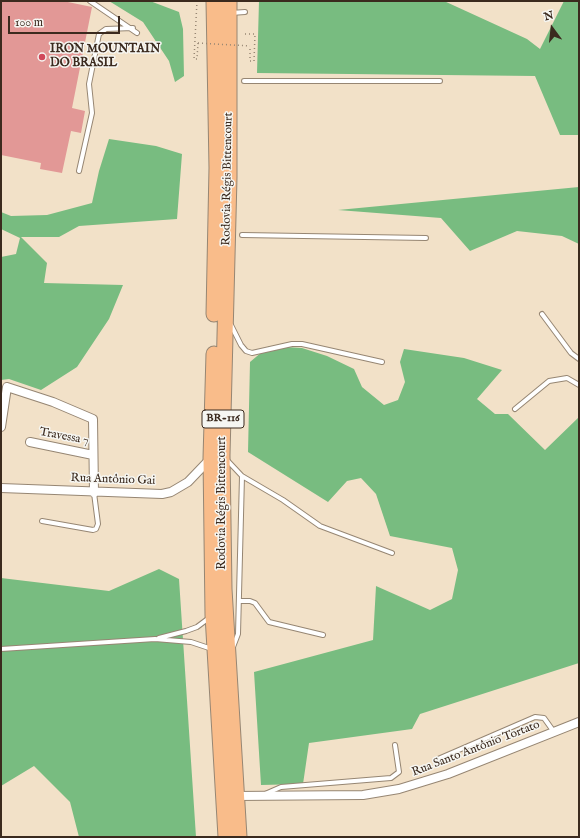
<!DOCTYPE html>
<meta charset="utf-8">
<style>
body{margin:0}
#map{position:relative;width:580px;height:838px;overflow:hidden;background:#f2e1c8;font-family:"IM FELL English",serif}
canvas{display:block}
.frame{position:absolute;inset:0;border:2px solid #3b2a1e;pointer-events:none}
.north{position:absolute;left:532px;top:8px;width:40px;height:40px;-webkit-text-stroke:3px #f6f6f2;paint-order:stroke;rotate:345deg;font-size:11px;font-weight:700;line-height:16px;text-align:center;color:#3b2a1e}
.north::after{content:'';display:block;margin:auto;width:14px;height:18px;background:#3b2a1e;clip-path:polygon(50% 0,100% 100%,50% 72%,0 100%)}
.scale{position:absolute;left:8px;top:16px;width:112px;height:18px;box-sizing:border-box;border:2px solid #3b2a1e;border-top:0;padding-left:5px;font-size:12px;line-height:14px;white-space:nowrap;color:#3b2a1e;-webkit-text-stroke:3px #f6f6f2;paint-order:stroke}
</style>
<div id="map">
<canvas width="580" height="838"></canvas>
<div class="frame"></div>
<div class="north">N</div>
<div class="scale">100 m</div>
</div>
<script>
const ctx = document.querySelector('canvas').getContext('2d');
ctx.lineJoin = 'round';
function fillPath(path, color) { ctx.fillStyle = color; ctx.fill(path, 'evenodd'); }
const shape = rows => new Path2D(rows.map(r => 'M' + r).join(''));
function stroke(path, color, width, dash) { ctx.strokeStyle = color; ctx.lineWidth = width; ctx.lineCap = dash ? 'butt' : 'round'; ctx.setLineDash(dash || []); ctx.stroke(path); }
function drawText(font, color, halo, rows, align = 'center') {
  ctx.font = font + ' "IM FELL English",serif'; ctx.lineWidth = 3; ctx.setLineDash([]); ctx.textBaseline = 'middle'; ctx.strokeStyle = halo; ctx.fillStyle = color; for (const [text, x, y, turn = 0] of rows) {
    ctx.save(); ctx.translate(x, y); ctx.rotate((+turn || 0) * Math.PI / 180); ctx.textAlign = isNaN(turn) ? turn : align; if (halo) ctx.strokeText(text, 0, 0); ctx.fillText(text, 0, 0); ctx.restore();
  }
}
fillPath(shape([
 [109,1,150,1,179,12,183,29,184,76,175,82,169,61,143,22],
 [259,1,444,1,527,39,540,49,564,1,579,1,579,135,560,135,535,76,257,73],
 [109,139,156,146,182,154,177,219,79,226,59,237,21,237,47,263,44,283,123,285,109,319,77,367,41,390,9,379,1,380,1,257,16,254,20,238,1,229,1,212,11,216,47,215,92,203,99,171],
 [579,187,579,244,562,236,517,231,470,251,441,218,338,210],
 [269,346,302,348,327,356,354,369,362,387,384,405,398,400,405,382,400,362,404,349,464,358,502,370,477,399,495,414,508,414,545,450,579,417,579,663,420,714,412,729,309,743,303,784,261,785,254,672,373,640,376,586,430,610,452,599,458,570,452,548,390,536,376,494,361,478,347,481,328,502,248,452,250,362],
 [159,569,179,579,196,837,79,837,70,802,34,766,1,786,1,578,109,591]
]), '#78bc80');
fillPath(shape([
 [1,1,63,1,92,7,72,108,85,111,81,133,71,131,62,173,40,169,41,163,1,155]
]), '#e29896');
const lane = shape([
 [90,1,137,33],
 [231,13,245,12],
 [244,81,440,81],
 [79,171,92,113,89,84,99,34,106,29,133,28],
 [242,235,426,238],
 [542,314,571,353,579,359],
 [231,325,241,345,246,351,252,353,292,344,302,344,382,362],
 [515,409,549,381,567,378,579,385],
 [226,459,242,476,238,634,233,647],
 [242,476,283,500,320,526,392,553],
 [42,521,93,530,96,529,98,524,94,493],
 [239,601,250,601,255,603,269,622,323,635],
 [159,638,186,631,197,627,209,618],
 [1,649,155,639,191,642,212,649],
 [438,759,535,717,544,718,554,732],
 [265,794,281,787,391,778,399,772,395,745]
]);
const street = shape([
 [1,427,7,387,53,402,93,419,94,493],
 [30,442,93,455],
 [1,488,162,494,171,492,188,482,211,458],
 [236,796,363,795,399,789,448,774,579,722]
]);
const highway = shape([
 [214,1,217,168,214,314],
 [229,1,229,177,222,455,224,589,239,837],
 [214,354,211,458,213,615,226,837]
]);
stroke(lane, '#968673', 6);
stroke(street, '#968673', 10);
stroke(highway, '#968673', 17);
stroke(shape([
 [197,1,194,59,197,59,198,43],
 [245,34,255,34,254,61,250,61,250,46]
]), '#968673', 1.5, [1, 3]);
stroke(lane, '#fff', 4);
stroke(street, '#fff', 8);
stroke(highway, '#f9bc8a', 15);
stroke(shape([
 [198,43,250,46]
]), '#968673', 1.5, [1, 3]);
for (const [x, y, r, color] of [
 [42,57,4,"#d1495b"]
]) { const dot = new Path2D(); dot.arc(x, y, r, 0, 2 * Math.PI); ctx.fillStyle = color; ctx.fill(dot); stroke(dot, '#f6f6f2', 1.5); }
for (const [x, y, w] of [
 [223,419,42]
]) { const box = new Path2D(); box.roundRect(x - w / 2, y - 9, w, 18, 3); ctx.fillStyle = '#f6f6f2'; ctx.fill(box); stroke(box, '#3b2a1e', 1); }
drawText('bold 11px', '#3b2a1e', null, [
 ["BR-116",223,419]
]);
drawText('bold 12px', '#3b2a1e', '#f6f6f2', [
 ["IRON MOUNTAIN",50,50],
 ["DO BRASIL",50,64]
], 'left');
drawText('12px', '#3b2a1e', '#f6f6f2', [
 ["Rodovia Régis Bittencourt",228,179,-89],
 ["Travessa 7",64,437,11],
 ["Rua Antônio Gai",113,480,2],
 ["Rodovia Régis Bittencourt",223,503,-90],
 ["Rua Santo Antônio Tortato",476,749,-21]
]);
</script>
